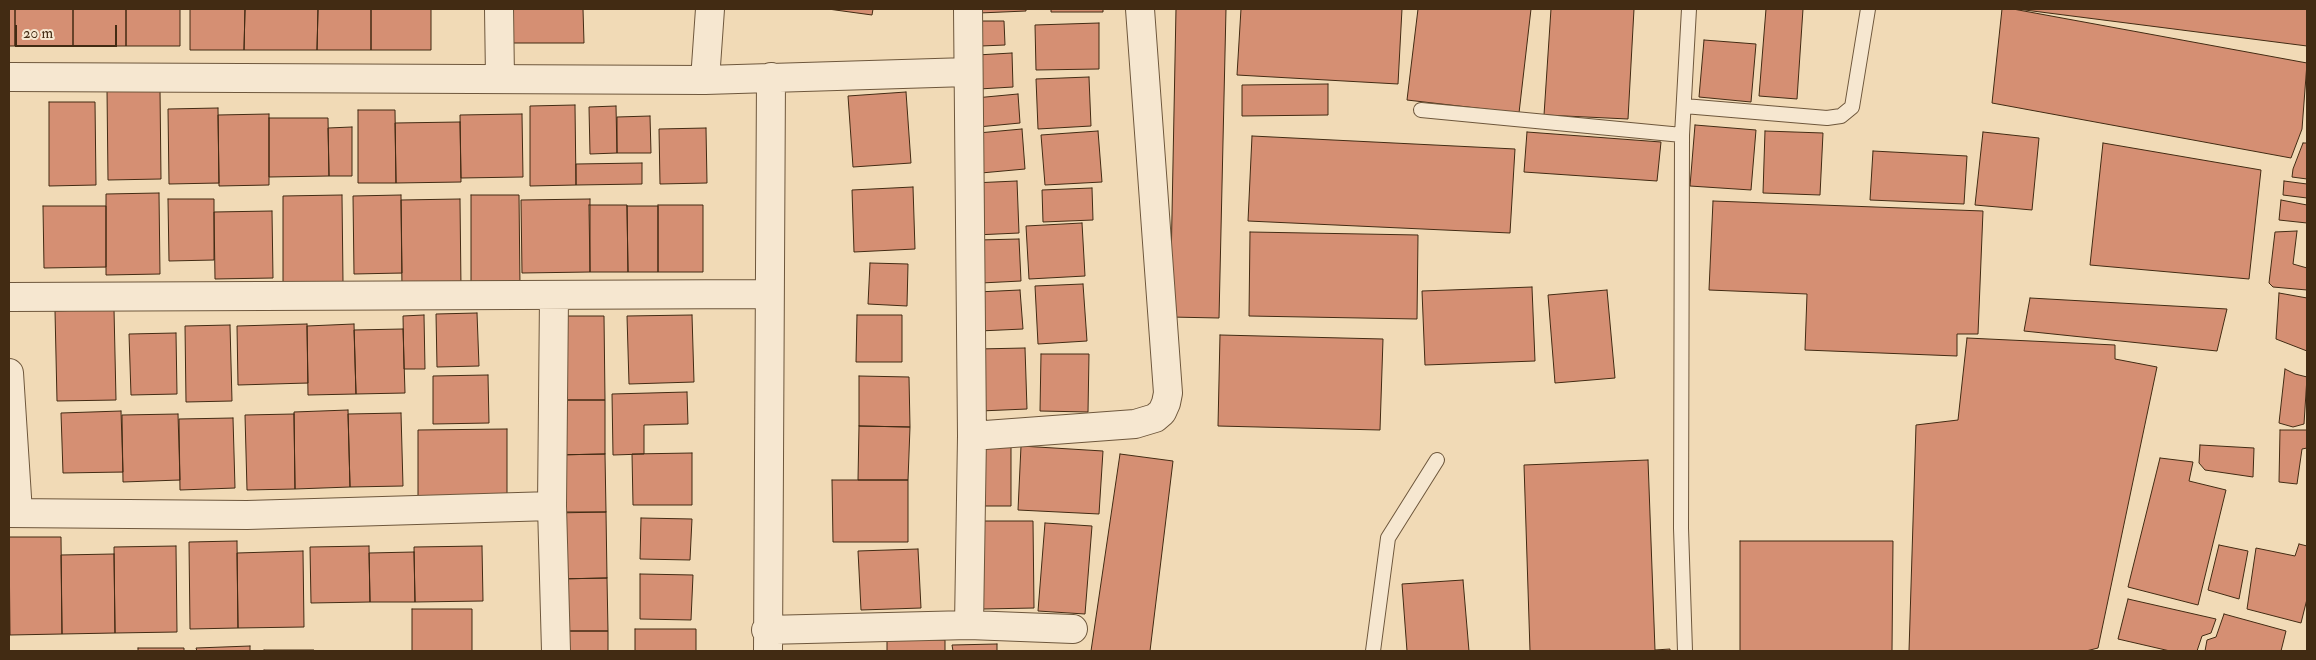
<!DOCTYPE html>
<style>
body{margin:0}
#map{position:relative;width:2316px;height:660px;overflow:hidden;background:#f1dab6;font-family:"IM FELL Double Pica",serif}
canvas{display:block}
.frame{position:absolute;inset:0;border:10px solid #422b13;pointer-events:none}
.scale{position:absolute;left:15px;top:25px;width:102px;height:22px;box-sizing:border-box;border:2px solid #422b13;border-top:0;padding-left:6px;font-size:15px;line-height:18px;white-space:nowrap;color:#422b13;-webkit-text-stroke:4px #f6e7d0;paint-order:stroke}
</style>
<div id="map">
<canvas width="2316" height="660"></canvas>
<div class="frame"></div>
<div class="scale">20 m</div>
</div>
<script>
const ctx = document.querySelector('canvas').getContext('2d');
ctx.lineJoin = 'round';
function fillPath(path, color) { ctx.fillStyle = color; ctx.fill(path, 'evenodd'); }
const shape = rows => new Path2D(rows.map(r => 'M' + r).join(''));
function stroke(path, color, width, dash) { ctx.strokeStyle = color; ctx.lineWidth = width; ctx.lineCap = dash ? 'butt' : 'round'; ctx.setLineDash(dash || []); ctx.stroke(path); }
const building = shape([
 [9,9,15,9,15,46,9,46,9,9],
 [15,9,73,9,73,46,15,46,15,9],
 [73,9,126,9,126,46,73,46,73,9],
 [126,9,180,9,180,46,126,46,126,9],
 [190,9,245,9,244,50,190,50,190,9],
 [245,9,318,9,317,50,244,50,245,9],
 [318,9,371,9,371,50,317,50,318,9],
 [371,9,431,9,431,50,371,50,371,9],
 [511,9,583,9,584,43,511,43,511,9],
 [828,9,873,9,872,15,828,9],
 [978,9,1026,9,1026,11,979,13,978,9],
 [1051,9,1103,9,1103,12,1051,12,1051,9],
 [1176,9,1226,9,1219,318,1170,317,1176,9],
 [1241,9,1402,9,1398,84,1237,75,1241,9],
 [1418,9,1531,9,1519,113,1407,100,1418,9],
 [1551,9,1634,9,1628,119,1544,115,1551,9],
 [1766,9,1803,9,1797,99,1759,96,1766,9],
 [2002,9,2013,9,2307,63,2302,129,2291,158,1992,103,2002,9],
 [2017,9,2307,9,2307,46,2017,9],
 [979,21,1004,21,1005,45,981,46,979,21],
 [1099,23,1099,69,1036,70,1035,25,1099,23],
 [1704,40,1756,44,1751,102,1699,97,1704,40],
 [1012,53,1013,87,979,89,977,55,1012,53],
 [1089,77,1091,126,1038,129,1036,79,1089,77],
 [1328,84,1328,115,1242,116,1242,85,1328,84],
 [160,89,161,179,108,180,107,90,160,89],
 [906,92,911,163,853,167,848,96,906,92],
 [1018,94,1020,123,978,127,975,98,1018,94],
 [49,102,95,102,96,185,49,186,49,102],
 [575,105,576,185,530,186,530,106,575,105],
 [616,106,617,153,590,154,589,107,616,106],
 [218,108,219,183,169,184,168,109,218,108],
 [358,110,395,110,396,183,358,183,358,110],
 [269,114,269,185,219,186,218,115,269,114],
 [522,114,523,177,461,178,460,115,522,114],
 [650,116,651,153,617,153,617,117,650,116],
 [269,118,328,118,329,176,269,177,269,118],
 [460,122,461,182,396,183,395,123,460,122],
 [1695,125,1756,130,1751,190,1690,186,1695,125],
 [352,127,352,176,329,176,328,128,352,127],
 [706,128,707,183,660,184,659,129,706,128],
 [1022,129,1025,169,981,173,978,133,1022,129],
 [1098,131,1102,182,1045,185,1041,135,1098,131],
 [1765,131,1823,133,1820,195,1763,193,1765,131],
 [1527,132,1661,142,1657,181,1524,172,1527,132],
 [1983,132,2039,138,2032,210,1975,205,1983,132],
 [1252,136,1515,149,1510,233,1248,221,1252,136],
 [2103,143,2261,170,2249,279,2090,265,2103,143],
 [2303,143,2307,143,2307,179,2292,177,2293,169,2303,143],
 [1873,151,1967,156,1964,204,1870,200,1873,151],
 [642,163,642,184,576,185,576,164,642,163],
 [1017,181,1019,233,975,235,972,183,1017,181],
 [2284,181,2307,184,2307,198,2283,195,2284,181],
 [913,187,915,249,854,252,852,190,913,187],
 [1092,188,1093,220,1043,222,1042,190,1092,188],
 [159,193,160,274,106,275,106,194,159,193],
 [342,195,343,282,283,283,283,196,342,195],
 [401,195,402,273,354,274,353,196,401,195],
 [471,195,519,195,520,287,471,288,471,195],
 [168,199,214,199,214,260,169,261,168,199],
 [460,199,461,288,402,289,401,200,460,199],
 [590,199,590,272,522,273,521,200,590,199],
 [2281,200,2307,205,2307,223,2279,220,2281,200],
 [1713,201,1983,211,1978,334,1957,334,1957,356,1805,350,1807,294,1709,290,1713,201],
 [589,205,627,205,628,272,590,272,589,205],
 [658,205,703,205,703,272,658,272,658,205],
 [43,206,106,206,106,267,44,268,43,206],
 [627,206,658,206,658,272,628,272,627,206],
 [272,211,273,278,215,279,214,212,272,211],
 [1082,223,1085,276,1029,279,1026,226,1082,223],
 [2297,231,2293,264,2307,268,2307,290,2273,287,2269,283,2275,232,2297,231],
 [1250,232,1418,235,1417,319,1249,316,1250,232],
 [1019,239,1021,281,981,283,979,240,1019,239],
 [870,263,908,264,907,306,868,304,870,263],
 [1083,284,1087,341,1038,344,1035,286,1083,284],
 [1532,287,1535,361,1425,365,1422,291,1532,287],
 [1020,290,1023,329,979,331,977,292,1020,290],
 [1607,290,1615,378,1555,383,1548,295,1607,290],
 [2279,293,2307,298,2307,351,2276,339,2279,293],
 [2030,298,2227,309,2217,351,2024,331,2030,298],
 [114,309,116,400,57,401,55,311,114,309],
 [477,313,479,366,437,367,436,314,477,313],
 [424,315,425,369,404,369,403,316,424,315],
 [692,315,694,382,629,384,627,316,692,315],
 [857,315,902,315,902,362,856,362,857,315],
 [555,316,604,316,605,400,554,400,555,316],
 [307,324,308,383,238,385,237,326,307,324],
 [354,324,356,394,308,395,307,326,354,324],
 [230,325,232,401,186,402,185,326,230,325],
 [403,329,405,393,356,394,354,330,403,329],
 [176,333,177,394,131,395,129,334,176,333],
 [1220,335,1383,339,1380,430,1218,426,1220,335],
 [1967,338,2115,345,2115,359,2157,367,2098,648,2086,651,1909,651,1916,425,1958,420,1967,338],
 [1025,348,1027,409,980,411,978,349,1025,348],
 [1041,354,1089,354,1088,412,1040,411,1041,354],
 [2285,369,2295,374,2307,377,2304,424,2293,427,2279,423,2285,369],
 [488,375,489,423,433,424,433,376,488,375],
 [859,376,909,377,910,427,859,426,859,376],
 [687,392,688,424,644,425,644,454,613,455,612,394,687,392],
 [554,400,605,400,605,454,554,455,554,400],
 [348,410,350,487,295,489,294,412,348,410],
 [121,411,123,472,63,473,61,413,121,411],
 [401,413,403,486,350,487,348,414,401,413],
 [178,414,180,480,123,482,122,415,178,414],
 [294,414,295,489,247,490,245,415,294,414],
 [233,418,235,488,180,490,179,419,233,418],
 [859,426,910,427,908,480,858,480,859,426],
 [507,429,507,499,418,499,418,430,507,429],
 [2280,430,2307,430,2307,448,2302,449,2297,484,2279,482,2280,430],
 [976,445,1011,445,1011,506,976,506,976,445],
 [2200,445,2254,448,2253,477,2205,470,2199,463,2200,445],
 [1021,446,1103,451,1099,514,1018,510,1021,446],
 [692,453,692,505,633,505,632,454,692,453],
 [605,454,606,512,555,512,554,455,605,454],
 [1120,454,1173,461,1150,651,1091,651,1120,454],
 [2160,458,2193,462,2189,481,2226,490,2198,605,2128,587,2160,458],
 [1648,460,1655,650,1670,649,1670,651,1530,651,1524,465,1648,460],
 [832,480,908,480,908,542,833,542,832,480],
 [606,512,607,578,555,579,554,513,606,512],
 [641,518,692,519,690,560,640,559,641,518],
 [982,521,1033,521,1034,608,983,609,982,521],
 [1045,523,1092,526,1085,614,1038,611,1045,523],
 [9,537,61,537,62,634,10,635,9,537],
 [237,541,238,628,190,629,189,542,237,541],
 [1740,541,1893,541,1892,651,1740,651,1740,541],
 [2299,544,2307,546,2307,599,2301,623,2247,609,2256,548,2295,556,2299,544],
 [2219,545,2248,551,2239,599,2208,590,2219,545],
 [176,546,177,632,115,633,114,547,176,546],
 [369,546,370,602,311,603,310,547,369,546],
 [482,546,483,601,415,602,414,547,482,546],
 [918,549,921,608,861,610,858,551,918,549],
 [303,551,304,627,238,628,237,553,303,551],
 [414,552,415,602,370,602,369,553,414,552],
 [114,554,115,633,62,634,61,555,114,554],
 [640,574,693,575,691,620,640,619,640,574],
 [607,578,608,631,559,631,558,579,607,578],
 [1463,580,1469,651,1407,651,1402,584,1463,580],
 [2128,599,2216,619,2211,633,2202,636,2197,651,2170,651,2118,639,2128,599],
 [412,609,472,609,472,651,412,651,412,609],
 [2224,614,2286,631,2281,651,2205,651,2207,640,2216,637,2224,614],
 [635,629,696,629,696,651,635,651,635,629],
 [557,631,608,631,608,651,557,651,557,631],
 [887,639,945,640,945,651,887,651,887,639],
 [997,644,997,651,953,651,952,645,997,644],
 [250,646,250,651,197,651,196,648,250,646],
 [138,648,184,648,184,651,138,651,138,648],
 [264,650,314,650,314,651,264,651,264,650]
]);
fillPath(building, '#d58f73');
stroke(building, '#422b13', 1);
const service = shape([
 [1684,106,1827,118,1841,116,1852,107,1868,9],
 [1421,110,1682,135],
 [1373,651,1388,538,1437,460],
 [1685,651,1681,528,1682,135,1689,9]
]);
const minor = shape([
 [499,9,500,78],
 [968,9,972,436,969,625],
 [9,77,705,80,968,72],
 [705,80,710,9],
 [554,296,552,506,556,651],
 [9,297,769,294],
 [9,373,18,513],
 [972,436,1135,424,1155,418,1162,412,1166,403,1168,393,1140,9],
 [9,513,247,515,552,506],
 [766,630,969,625,1073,629],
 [768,651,771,77]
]);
stroke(service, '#6e573c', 16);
stroke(minor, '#6e573c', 30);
stroke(service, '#f6e7d0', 14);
stroke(minor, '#f6e7d0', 28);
</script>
